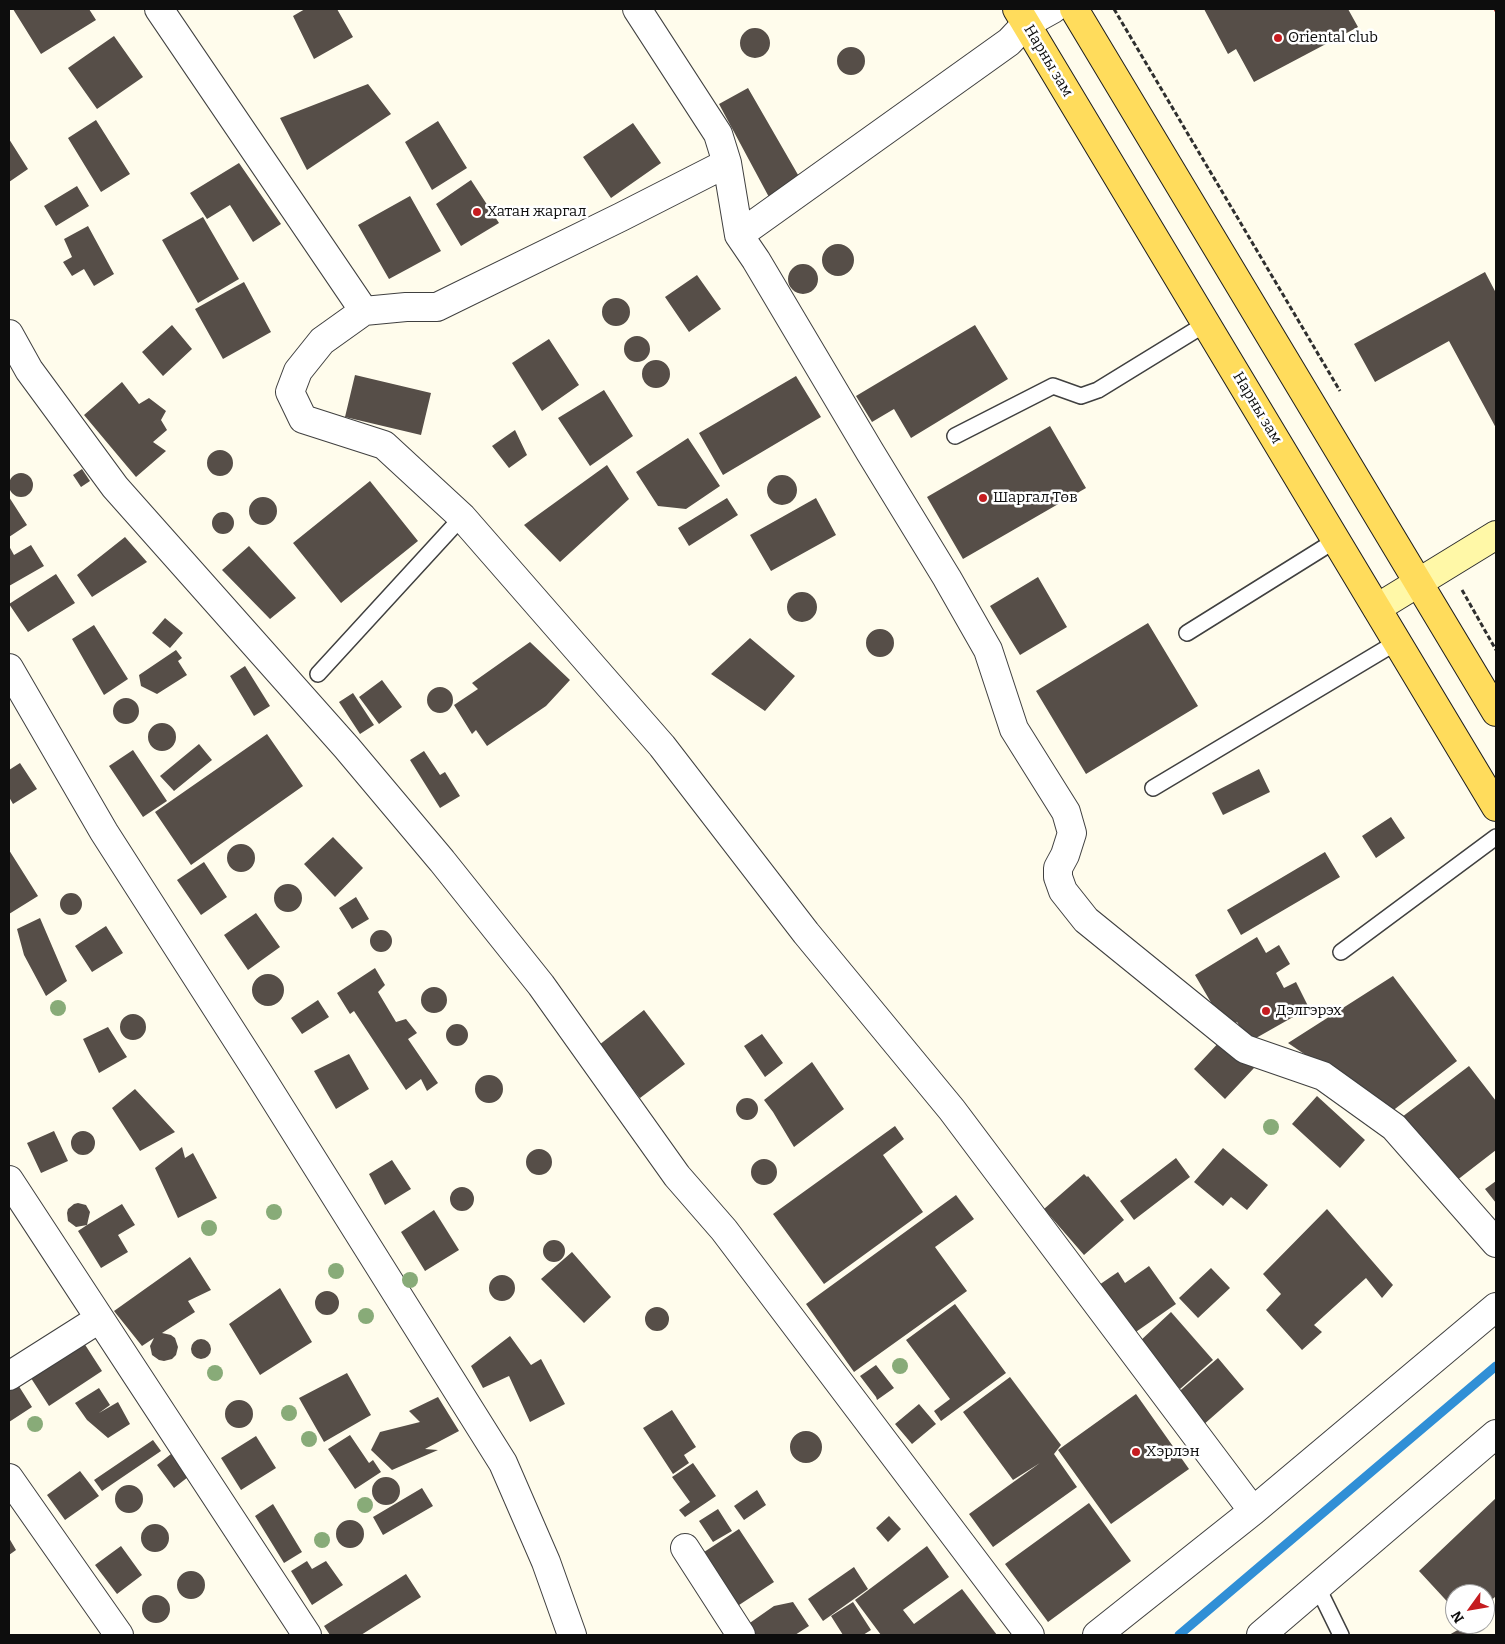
<!DOCTYPE html>
<meta charset="utf-8">
<style>
body{margin:0}
#map{position:relative;width:1505px;height:1644px;overflow:hidden;background:#fffcec;font-family:Bitter,serif}
canvas{display:block}
.frame{position:absolute;inset:0;border:10px solid #0d0d0d;pointer-events:none}
.north{position:absolute;left:1445px;top:1584px;width:50px;height:50px;box-sizing:border-box;background:#fff;border:1px solid #9e9e9e;border-radius:50%;rotate:238deg;font-size:14px;font-weight:700;line-height:20px;text-align:center;color:#0d0d0d}
.north::after{content:'';display:block;margin:auto;width:18px;height:22px;background:#c51c20;clip-path:polygon(50% 0,100% 100%,50% 72%,0 100%)}
</style>
<div id="map">
<canvas width="1505" height="1644"></canvas>
<div class="frame"></div>
<div class="north">N</div>
</div>
<script>
const ctx = document.querySelector('canvas').getContext('2d');
ctx.lineJoin = 'round';
const shape = rows => new Path2D(rows.map(r => 'M' + r).join(''));
function stroke(path, color, width, dash) { ctx.strokeStyle = color; ctx.lineWidth = width; ctx.lineCap = dash ? 'butt' : 'round'; ctx.setLineDash(dash || []); ctx.stroke(path); }
function fillPath(path, color) { ctx.fillStyle = color; ctx.fill(path, 'evenodd'); }
function drawText(font, color, halo, rows, align = 'center') {
  ctx.font = font + ' Bitter,serif'; ctx.lineWidth = 5; ctx.setLineDash([]); ctx.textBaseline = 'middle'; ctx.strokeStyle = halo; ctx.fillStyle = color; for (const [text, x, y, turn = 0] of rows) {
    ctx.save(); ctx.translate(x, y); ctx.rotate((+turn || 0) * Math.PI / 180); ctx.textAlign = isNaN(turn) ? turn : align; if (halo) ctx.strokeText(text, 0, 0); ctx.fillText(text, 0, 0); ctx.restore();
  }
}
stroke(shape([
 [1179,1635,1496,1366]
]), '#308fd6', 9);
fillPath(shape([
 [13,9,89,9,96,20,41,54],
 [305,9,337,9,353,37,314,59,293,16],
 [1204,9,1348,9,1358,27,1254,82,1236,49,1228,54],
 '740 43a15 15 0 1 1 30 0a15 15 0 1 1-30 0Z',
 [114,36,143,77,97,109,68,68],
 '837 61a14 14 0 1 1 28 0a14 14 0 1 1-28 0Z',
 [368,84,391,114,307,170,280,118],
 [748,88,801,180,770,199,719,104],
 [96,120,130,174,101,192,68,138],
 [438,121,467,168,432,190,405,142],
 [633,123,661,163,611,198,583,157],
 [9,139,28,169,9,182],
 [239,163,281,224,253,242,230,205,207,219,190,193],
 [471,180,499,223,461,246,436,204],
 [77,186,89,206,56,226,44,206],
 [410,196,441,251,389,279,358,225],
 [203,217,239,279,198,303,162,240],
 [88,226,114,274,94,286,84,269,72,276,63,262,72,257,64,239],
 '822 260a16 16 0 1 1 32 0a16 16 0 1 1-32 0Z',
 '788 279a15 15 0 1 1 30 0a15 15 0 1 1-30 0Z',
 [1485,272,1496,293,1496,428,1449,341,1375,382,1354,344],
 [697,275,721,309,689,332,665,297],
 [244,282,271,332,223,359,195,309],
 '602 312a14 14 0 1 1 28 0a14 14 0 1 1-28 0Z',
 [172,325,192,349,163,376,142,352],
 [975,325,1008,379,911,438,894,409,872,422,856,396],
 '624 349a13 13 0 1 1 26 0a13 13 0 1 1-26 0Z',
 [549,339,579,385,542,411,512,363],
 '642 374a14 14 0 1 1 28 0a14 14 0 1 1-28 0Z',
 [355,375,431,393,421,435,345,417],
 [796,376,821,417,723,475,699,433],
 [122,382,139,404,149,398,166,411,161,420,167,430,153,442,166,451,136,477,84,415],
 [604,390,633,436,590,466,558,418],
 [1050,426,1086,488,963,559,927,497],
 [515,430,527,455,509,468,492,446],
 [688,438,720,486,686,509,658,506,636,472],
 '207 463a13 13 0 1 1 26 0a13 13 0 1 1-26 0Z',
 [607,465,629,499,560,562,524,525],
 [82,469,90,481,81,487,73,475],
 '9 485a12 12 0 1 1 24 0a12 12 0 1 1-24 0Z',
 '767 490a15 15 0 1 1 30 0a15 15 0 1 1-30 0Z',
 [370,481,418,541,341,603,293,543],
 '249 511a14 14 0 1 1 28 0a14 14 0 1 1-28 0Z',
 [9,497,27,525,9,537],
 [727,498,738,515,689,546,678,528],
 [816,498,836,535,771,571,750,535],
 '212 523a11 11 0 1 1 22 0a11 11 0 1 1-22 0Z',
 [125,537,147,562,92,597,77,575],
 [31,545,44,566,9,586,9,546,14,555],
 [249,546,296,598,270,619,222,570],
 [56,574,75,603,28,632,9,604],
 [1038,577,1067,627,1020,655,990,606],
 '787 607a15 15 0 1 1 30 0a15 15 0 1 1-30 0Z',
 [165,618,183,633,170,648,152,633],
 [1148,623,1198,706,1086,774,1036,691],
 [94,625,128,679,104,695,72,639],
 '866 643a14 14 0 1 1 28 0a14 14 0 1 1-28 0Z',
 [750,638,795,676,765,711,711,674],
 [530,642,570,680,546,706,487,746,476,730,472,734,454,705,478,689,472,683],
 [176,650,182,658,178,661,187,675,157,694,141,686,139,675],
 [245,666,270,706,254,716,230,676],
 [382,680,402,707,379,724,359,697],
 '427 700a13 13 0 1 1 26 0a13 13 0 1 1-26 0Z',
 [353,693,374,725,360,734,339,702],
 '113 711a13 13 0 1 1 26 0a13 13 0 1 1-26 0Z',
 '148 737a14 14 0 1 1 28 0a14 14 0 1 1-28 0Z',
 [267,734,303,786,191,865,155,812],
 [199,744,212,760,174,791,160,776],
 [133,750,167,801,143,817,109,766],
 [424,751,440,775,445,772,460,796,440,808,410,760],
 [20,763,37,789,13,804,9,797,9,770],
 [1259,769,1270,792,1223,815,1212,793],
 [1391,817,1405,838,1376,858,1362,836],
 [333,837,363,868,335,897,304,864],
 '227 858a14 14 0 1 1 28 0a14 14 0 1 1-28 0Z',
 [9,850,38,896,9,914],
 [1325,852,1340,877,1241,935,1227,910],
 [204,862,227,897,201,915,177,880],
 '274 898a14 14 0 1 1 28 0a14 14 0 1 1-28 0Z',
 '60 904a11 11 0 1 1 22 0a11 11 0 1 1-22 0Z',
 [356,897,369,919,352,929,339,908],
 [256,913,280,947,248,970,224,935],
 [40,918,67,981,46,996,24,955,17,929],
 [106,926,123,953,92,972,75,946],
 '370 941a11 11 0 1 1 22 0a11 11 0 1 1-22 0Z',
 [1257,937,1266,953,1279,945,1290,964,1276,973,1284,988,1296,982,1309,1008,1249,1042,1237,1022,1227,1030,1195,975],
 [375,968,385,985,378,992,396,1022,406,1019,417,1033,408,1039,438,1083,427,1091,421,1079,406,1090,354,1011,350,1014,337,993],
 '252 990a16 16 0 1 1 32 0a16 16 0 1 1-32 0Z',
 [1393,976,1457,1061,1391,1112,1340,1079,1328,1063,1322,1066,1288,1043],
 '421 1000a13 13 0 1 1 26 0a13 13 0 1 1-26 0Z',
 [318,1000,329,1017,302,1034,291,1018],
 [644,1010,685,1064,640,1098,599,1045],
 '120 1027a13 13 0 1 1 26 0a13 13 0 1 1-26 0Z',
 '446 1035a11 11 0 1 1 22 0a11 11 0 1 1-22 0Z',
 [108,1027,127,1057,99,1073,83,1039],
 [762,1034,783,1063,765,1077,744,1046],
 [1223,1038,1254,1068,1225,1099,1194,1069],
 [349,1054,369,1089,336,1109,314,1071],
 [812,1062,844,1109,794,1147,773,1112,764,1100],
 [1469,1066,1496,1101,1496,1150,1452,1184,1402,1117],
 '475 1089a14 14 0 1 1 28 0a14 14 0 1 1-28 0Z',
 [135,1089,175,1132,140,1151,112,1108],
 [1317,1096,1365,1140,1340,1168,1292,1124],
 '736 1109a11 11 0 1 1 22 0a11 11 0 1 1-22 0Z',
 [895,1126,904,1139,883,1155,923,1212,824,1284,773,1214],
 [54,1131,68,1161,41,1173,27,1143],
 '71 1143a12 12 0 1 1 24 0a12 12 0 1 1-24 0Z',
 [182,1147,185,1158,193,1153,217,1198,178,1218,155,1168],
 [1223,1148,1268,1185,1247,1210,1231,1197,1223,1206,1194,1182],
 '526 1162a13 13 0 1 1 26 0a13 13 0 1 1-26 0Z',
 [1176,1158,1190,1177,1134,1220,1120,1201],
 '751 1172a13 13 0 1 1 26 0a13 13 0 1 1-26 0Z',
 [392,1160,411,1189,385,1205,369,1174],
 [1084,1174,1087,1177,1088,1176,1124,1220,1084,1255,1044,1209],
 [1496,1181,1496,1203,1485,1189],
 '450 1199a12 12 0 1 1 24 0a12 12 0 1 1-24 0Z',
 [956,1195,974,1219,935,1247,967,1291,854,1372,806,1304],
 [78,1203,86,1205,90,1212,87,1225,122,1204,135,1225,118,1235,128,1252,101,1268,78,1231,87,1225,76,1227,68,1221,67,1213,68,1209,74,1204],
 [1327,1209,1393,1285,1382,1298,1366,1278,1314,1325,1322,1332,1302,1350,1266,1310,1281,1294,1263,1274],
 [434,1210,459,1250,425,1271,401,1232],
 '543 1251a11 11 0 1 1 22 0a11 11 0 1 1-22 0Z',
 [572,1252,611,1297,584,1323,541,1279],
 [190,1257,211,1290,188,1301,195,1312,162,1333,171,1335,175,1338,178,1347,176,1355,172,1359,164,1361,159,1360,152,1355,151,1350,150,1346,154,1338,142,1346,114,1311],
 [1149,1266,1176,1304,1130,1336,1096,1287,1118,1272,1125,1283],
 [1211,1268,1230,1288,1198,1318,1179,1298],
 '489 1288a13 13 0 1 1 26 0a13 13 0 1 1-26 0Z',
 [280,1288,312,1342,260,1375,229,1324],
 '315 1303a12 12 0 1 1 24 0a12 12 0 1 1-24 0Z',
 [955,1304,1006,1373,941,1421,934,1411,950,1399,906,1340],
 '645 1319a12 12 0 1 1 24 0a12 12 0 1 1-24 0Z',
 [1171,1312,1213,1360,1180,1389,1139,1342],
 [510,1336,531,1365,541,1359,565,1404,530,1422,509,1376,483,1388,471,1366],
 '191 1349a10 10 0 1 1 20 0a10 10 0 1 1-20 0Z',
 [82,1340,102,1371,49,1406,29,1375],
 [1218,1358,1244,1389,1202,1426,1175,1395],
 [876,1365,894,1388,877,1400,876,1397,860,1376],
 [347,1373,371,1415,324,1442,299,1398],
 [1010,1377,1061,1445,1054,1454,1077,1487,993,1547,969,1514,1040,1463,1013,1480,963,1412],
 [15,1380,32,1407,9,1422,9,1385],
 [99,1388,110,1405,99,1413,118,1402,130,1424,108,1438,87,1420,75,1403],
 [1136,1394,1189,1469,1111,1524,1058,1450],
 [438,1397,459,1431,425,1449,438,1450,392,1470,371,1450,380,1432,420,1422,409,1411],
 '225 1414a14 14 0 1 1 28 0a14 14 0 1 1-28 0Z',
 [919,1404,936,1424,912,1444,895,1424],
 [672,1410,696,1447,684,1455,689,1463,673,1474,643,1428],
 '790 1447a16 16 0 1 1 32 0a16 16 0 1 1-32 0Z',
 [350,1435,369,1463,373,1460,381,1472,355,1489,328,1449],
 [256,1436,276,1468,241,1490,221,1458],
 [153,1440,161,1451,102,1491,94,1480],
 [171,1454,188,1477,174,1488,157,1465],
 [693,1463,716,1496,685,1517,679,1510,690,1502,672,1477],
 [80,1471,99,1496,65,1520,47,1495],
 '372 1491a14 14 0 1 1 28 0a14 14 0 1 1-28 0Z',
 '115 1499a14 14 0 1 1 28 0a14 14 0 1 1-28 0Z',
 [422,1488,433,1506,383,1535,373,1517],
 [757,1490,766,1505,744,1520,734,1506],
 [1496,1498,1496,1596,1485,1606,1485,1594,1455,1594,1455,1610,1419,1571],
 [1089,1503,1131,1561,1048,1622,1005,1564],
 [273,1504,302,1552,284,1563,255,1516],
 [718,1509,732,1531,713,1542,699,1521],
 [889,1516,901,1529,888,1542,876,1528],
 '336 1534a14 14 0 1 1 28 0a14 14 0 1 1-28 0Z',
 '141 1538a14 14 0 1 1 28 0a14 14 0 1 1-28 0Z',
 [739,1529,774,1582,733,1609,698,1556],
 [9,1538,16,1550,9,1555],
 [121,1546,142,1575,117,1594,95,1565],
 [927,1546,949,1577,903,1610,914,1624,962,1589,997,1635,881,1635,855,1600],
 [307,1561,312,1569,326,1561,343,1585,312,1605,291,1571],
 [854,1567,868,1589,823,1621,808,1599],
 '177 1585a14 14 0 1 1 28 0a14 14 0 1 1-28 0Z',
 [406,1574,421,1597,361,1635,330,1635,324,1626],
 '142 1609a14 14 0 1 1 28 0a14 14 0 1 1-28 0Z',
 [793,1602,809,1626,795,1635,749,1635,744,1627,774,1606],
 [853,1602,871,1630,863,1635,843,1635,831,1616],
 [1468,1624,1474,1635,1449,1635]
]), '#564e48');
const lane = shape([
 [955,436,1053,386,1081,396,1098,390,1207,323],
 [1187,633,1336,540],
 [318,674,462,517],
 [1153,788,1397,642],
 [1341,952,1496,837],
 [1318,1588,1341,1635]
]);
const street = shape([
 [159,9,364,311],
 [637,9,718,134,727,163,739,235,1009,42,1026,24,1053,9],
 [727,163,621,217,437,307,406,307,364,311,322,341,298,371,290,392,303,419,384,445,462,517,662,746,806,933,952,1110,1253,1511],
 [739,235,756,260,870,452,947,578,988,650,1014,729,1066,812,1072,833,1065,855,1058,868,1058,877,1063,891,1086,920,1245,1049,1323,1076,1394,1127,1496,1243],
 [9,334,29,370,115,487,347,748,442,861,541,985,677,1176,724,1230,1030,1635],
 [9,668,104,832,259,1074,503,1463,546,1562,572,1635],
 [9,1180,307,1635],
 [9,1376,99,1319],
 [9,1478,119,1635],
 [685,1548,741,1635],
 [1097,1635,1253,1511,1496,1307],
 [1261,1635,1496,1434]
]);
const secondary = shape([
 [1377,608,1496,535]
]);
const primary = shape([
 [1017,9,1496,807],
 [1074,9,1496,712]
]);
stroke(lane, '#404040', 18);
stroke(street, '#404040', 30);
stroke(secondary, '#2f2f2f', 30);
stroke(primary, '#1e1e1e', 30);
stroke(shape([
 [1114,9,1340,391],
 [1462,590,1496,650]
]), '#2f2f2f', 3, [5, 2.5]);
stroke(lane, '#fff', 15);
stroke(street, '#fff', 28);
stroke(secondary, '#fff8a7', 28);
stroke(primary, '#ffdc5c', 28);
stroke(shape([
 [1496,9,1496,10]
]), '#c51c20', 4);
ctx.fillStyle = '#88ab78';
for (const [x, y] of [
 [58,1008],
 [1271,1127],
 [274,1212],
 [209,1228],
 [336,1271],
 [410,1280],
 [366,1316],
 [900,1366],
 [215,1373],
 [289,1413],
 [35,1424],
 [309,1439],
 [365,1505],
 [322,1540]
]) { ctx.beginPath(); ctx.arc(x, y, 8, 0, 2 * Math.PI); ctx.fill(); }
for (const [x, y, r, color] of [
 [1278,38,5,"#c51c20"],
 [477,212,5,"#c51c20"],
 [983,498,5,"#c51c20"],
 [1266,1011,5,"#c51c20"],
 [1136,1452,5,"#c51c20"]
]) { const dot = new Path2D(); dot.arc(x, y, r, 0, 2 * Math.PI); ctx.fillStyle = color; ctx.fill(dot); stroke(dot, '#fff', 2); }
drawText('15px', '#0d0d0d', '#fff', [
 ["Oriental club",1288,38],
 ["Хатан жаргал",487,212],
 ["Шаргал Төв",993,498],
 ["Дэлгэрэх",1276,1011],
 ["Хэрлэн",1146,1452]
], 'left');
drawText('15px', '#0d0d0d', '#fff', [
 ["Нарны зам",1048,61,59],
 ["Нарны зам",1257,408,59]
]);
</script>
